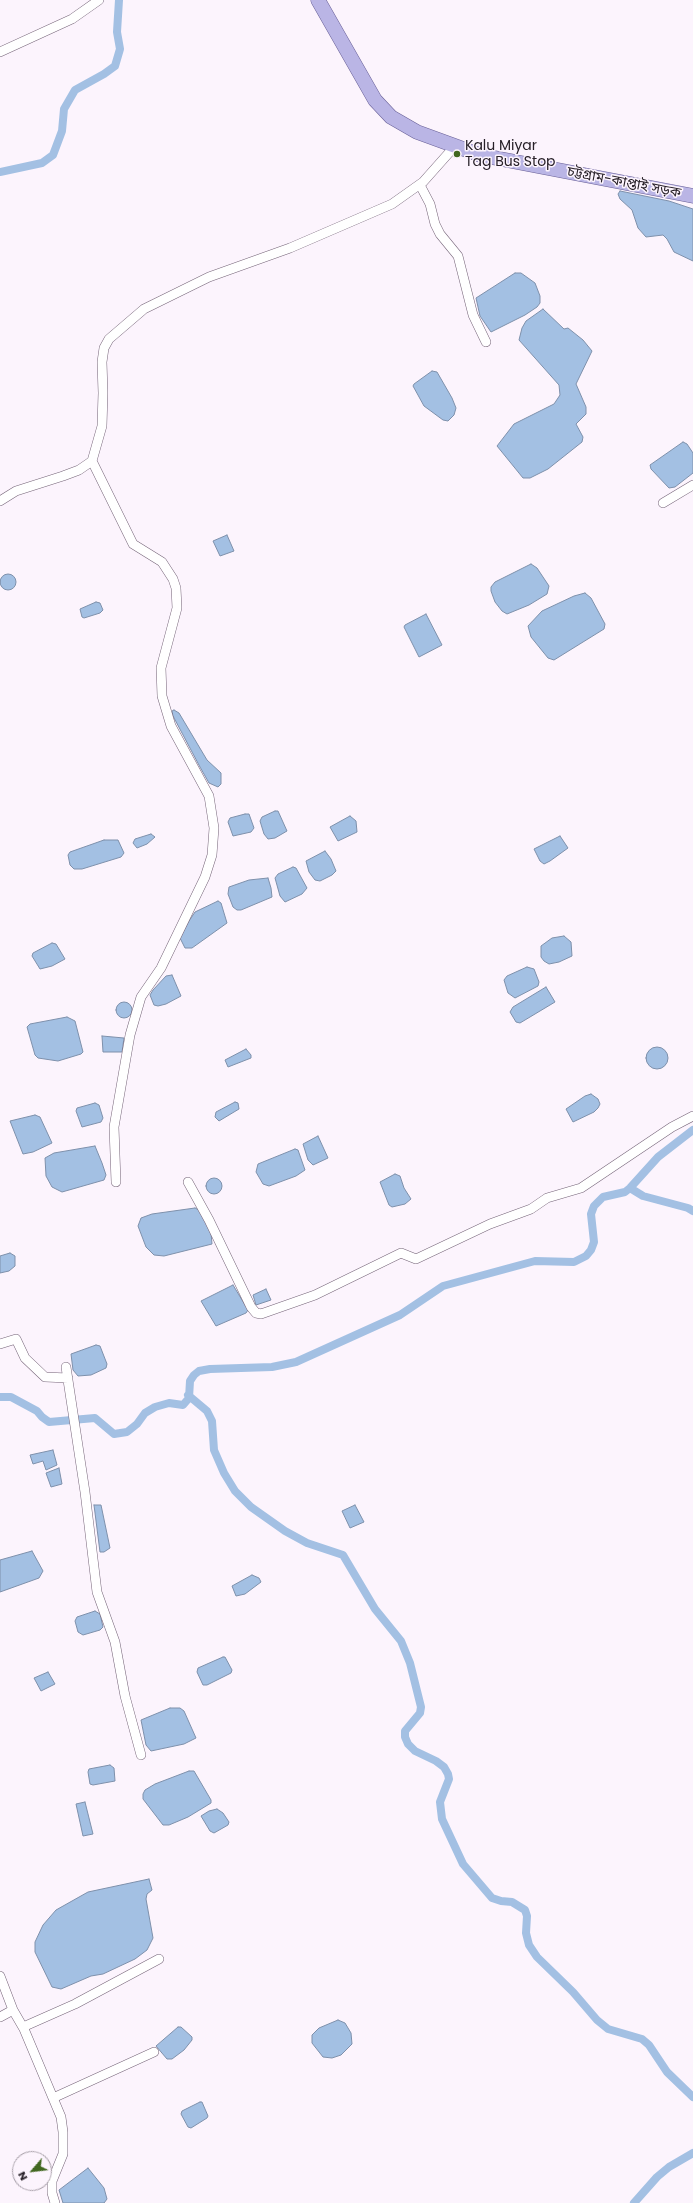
<!DOCTYPE html>
<meta charset="utf-8">
<style>
body{margin:0}
#map{position:relative;width:693px;height:2203px;overflow:hidden;background:#fcf4fd;font-family:Poppins,sans-serif}
canvas{display:block}
.north{position:absolute;left:12px;top:2151px;width:40px;height:40px;box-sizing:border-box;background:#fcf4fd;border:1px solid #a79fa8;border-radius:50%;rotate:242deg;font-size:11px;font-weight:700;line-height:16px;text-align:center;color:#272028}
.north::after{content:'';display:block;margin:auto;width:14px;height:18px;background:#416720;clip-path:polygon(50% 0,100% 100%,50% 72%,0 100%)}
</style>
<div id="map">
<canvas width="693" height="2203"></canvas>
<div class="north">N</div>
</div>
<script>
const ctx = document.querySelector('canvas').getContext('2d');
ctx.lineJoin = 'round';
function fillPath(path, color) { ctx.fillStyle = color; ctx.fill(path, 'evenodd'); }
const shape = rows => new Path2D(rows.map(r => 'M' + r).join(''));
function stroke(path, color, width, dash) { ctx.strokeStyle = color; ctx.lineWidth = width; ctx.lineCap = dash ? 'butt' : 'round'; ctx.setLineDash(dash || []); ctx.stroke(path); }
function drawText(font, color, halo, rows, align = 'center') {
  ctx.font = font + ' Poppins,"Noto Sans Bengali",sans-serif'; ctx.lineWidth = 3; ctx.setLineDash([]); ctx.textBaseline = 'middle'; ctx.strokeStyle = halo; ctx.fillStyle = color; for (const [text, x, y, turn = 0] of rows) {
    ctx.save(); ctx.translate(x, y); ctx.rotate((+turn || 0) * Math.PI / 180); ctx.textAlign = isNaN(turn) ? turn : align; if (halo) ctx.strokeText(text, 0, 0); ctx.fillText(text, 0, 0); ctx.restore();
  }
}
const water = shape([
 [620,191,669,201,693,209,693,261,674,252,667,239,663,235,646,237,638,228,632,210,620,199,618,194,620,191],
 [515,273,521,273,535,283,540,296,540,303,537,307,525,315,491,332,480,316,476,298,515,273],
 [543,309,564,329,568,328,583,340,592,351,576,384,586,407,586,414,576,424,583,437,582,442,548,469,530,478,523,478,497,446,514,424,554,404,560,395,559,385,519,340,522,328,526,321,543,309],
 [432,371,437,372,452,398,456,408,454,415,448,421,443,420,424,406,413,386,414,384,432,371],
 [683,442,687,444,693,453,693,473,675,487,669,488,651,469,650,465,683,442],
 [227,535,234,551,220,556,213,541,227,535],
 [531,564,537,568,549,586,547,594,529,605,507,614,502,611,495,602,491,591,491,587,495,582,531,564],
 '0 582a8 8 0 1 1 16 0a8 8 0 1 1-16 0Z',
 [585,593,591,598,605,624,604,629,554,660,548,658,531,637,528,626,542,611,574,596,585,593],
 [96,602,100,603,103,610,100,613,84,618,82,617,80,609,96,602],
 [426,614,442,645,419,657,404,627,405,625,426,614],
 [174,710,179,713,207,760,221,773,221,784,218,787,209,783,200,767,173,716,172,711,174,710],
 [275,811,278,811,287,831,275,838,268,839,264,834,260,821,262,817,275,811],
 [245,814,249,814,254,828,251,832,233,836,228,822,230,818,245,814],
 [350,816,356,821,357,832,338,841,330,827,350,816],
 [151,834,155,837,147,844,137,848,133,843,135,839,151,834],
 [560,836,568,848,550,861,544,864,540,861,534,849,560,836],
 [104,840,118,840,124,853,121,857,82,869,74,869,70,865,68,855,70,852,104,840],
 [325,851,331,859,336,871,332,875,320,881,315,880,309,872,306,861,325,851],
 [293,867,296,868,307,888,302,894,285,902,280,896,275,878,278,874,293,867],
 [268,878,271,888,272,897,241,910,237,910,233,907,228,894,229,887,249,880,268,878],
 [218,901,221,903,227,923,192,948,185,948,180,938,189,921,195,912,218,901],
 [564,936,571,942,572,956,559,962,549,964,544,961,541,957,541,946,552,938,564,936],
 [52,943,56,944,65,959,52,966,40,969,32,956,33,953,52,943],
 [527,967,534,969,539,982,538,986,515,998,508,993,504,980,507,976,527,967],
 [172,975,181,996,166,1004,158,1006,154,1005,150,995,153,990,166,976,172,975],
 [546,987,555,1002,520,1023,516,1022,510,1012,513,1007,546,987],
 '116 1010a8 8 0 1 1 16 0a8 8 0 1 1-16 0Z',
 [67,1017,75,1021,83,1052,81,1054,58,1061,38,1058,35,1055,27,1027,30,1024,67,1017],
 [102,1036,124,1038,122,1052,103,1052,102,1036],
 '646 1058a11 11 0 1 1 22 0a11 11 0 1 1-22 0Z',
 [246,1049,251,1055,251,1058,228,1067,225,1060,246,1049],
 [591,1094,598,1099,600,1104,598,1108,594,1112,573,1122,566,1109,585,1096,591,1094],
 [235,1102,238,1103,239,1109,219,1121,215,1117,216,1112,235,1102],
 [95,1103,99,1105,103,1118,101,1122,82,1127,76,1111,77,1108,95,1103],
 [35,1115,40,1117,52,1143,33,1152,23,1154,10,1121,35,1115],
 [318,1136,328,1158,313,1165,308,1160,303,1144,318,1136],
 [95,1146,102,1163,106,1175,104,1180,62,1192,52,1187,46,1176,45,1158,54,1153,95,1146],
 [295,1149,298,1150,305,1170,296,1176,269,1186,263,1184,256,1172,258,1164,295,1149],
 [395,1174,400,1176,404,1188,411,1199,405,1204,392,1207,389,1205,380,1182,395,1174],
 '206 1186a8 8 0 1 1 16 0a8 8 0 1 1-16 0Z',
 [195,1208,199,1210,211,1233,212,1244,164,1256,154,1255,146,1247,138,1226,141,1218,152,1214,195,1208],
 [10,1253,15,1256,15,1266,9,1271,0,1273,0,1256,10,1253],
 [233,1285,248,1310,246,1313,216,1326,201,1301,233,1285],
 [266,1289,271,1300,256,1305,253,1295,266,1289],
 [96,1345,100,1346,107,1364,106,1368,91,1375,78,1376,73,1370,71,1354,96,1345],
 [53,1450,57,1465,46,1470,43,1461,33,1464,30,1455,53,1450],
 [59,1468,62,1484,51,1487,46,1473,59,1468],
 [94,1505,101,1505,110,1548,104,1552,100,1552,94,1505],
 [355,1505,364,1522,350,1528,342,1511,355,1505],
 [32,1551,43,1571,39,1578,0,1592,0,1560,32,1551],
 [252,1575,259,1578,261,1582,245,1594,236,1596,232,1586,252,1575],
 [95,1611,100,1614,103,1627,100,1630,83,1635,78,1632,75,1621,77,1617,95,1611],
 [223,1657,225,1657,232,1670,231,1673,207,1685,203,1685,197,1672,198,1668,223,1657],
 [48,1672,55,1684,41,1691,34,1678,48,1672],
 [170,1708,180,1708,184,1711,196,1738,184,1744,151,1751,146,1745,141,1720,170,1708],
 [110,1765,114,1768,115,1781,93,1785,90,1784,88,1772,89,1769,110,1765],
 [189,1771,194,1771,211,1800,211,1803,188,1817,169,1825,163,1825,143,1799,143,1794,145,1790,155,1784,189,1771],
 [85,1802,93,1834,83,1836,76,1804,85,1802],
 [217,1809,223,1813,229,1822,228,1825,214,1833,210,1831,201,1816,209,1811,217,1809],
 [149,1879,152,1890,147,1894,146,1899,153,1938,147,1950,135,1959,103,1974,91,1976,61,1989,52,1987,35,1952,35,1942,43,1925,56,1910,88,1892,149,1879],
 [338,2020,345,2023,351,2033,352,2044,341,2055,332,2058,323,2057,312,2043,312,2035,319,2028,338,2020],
 [178,2027,181,2027,192,2037,192,2040,184,2050,172,2059,167,2059,156,2046,178,2027],
 [200,2102,202,2102,208,2116,207,2118,191,2128,188,2127,181,2114,182,2111,200,2102],
 [88,2168,104,2188,107,2199,104,2203,63,2203,59,2190,88,2168]
]);
fillPath(water, '#a3c0e3');
stroke(water, '#7e90ab', 1);
stroke(shape([
 [0,172,42,163,53,155,62,131,64,109,75,90,104,74,115,66,120,49,117,32,119,0],
 [630,1188,643,1196,688,1208,693,1211],
 [188,1395,207,1411,212,1421,214,1450,224,1473,235,1491,251,1507,285,1531,307,1543,343,1555,375,1609,401,1641,410,1663,421,1707,420,1713,405,1731,405,1737,408,1744,415,1751,436,1761,444,1767,448,1774,449,1779,440,1802,442,1819,463,1864,492,1898,501,1901,512,1902,525,1910,527,1916,526,1933,529,1945,537,1957,573,1992,597,2020,608,2029,642,2039,649,2045,667,2072,693,2097],
 [0,1397,11,1397,37,1411,42,1417,49,1422,95,1418,114,1434,127,1432,137,1424,145,1413,155,1407,169,1403,183,1405,189,1398,190,1381,194,1375,199,1371,210,1369,272,1367,296,1362,400,1315,443,1286,535,1261,574,1262,586,1256,591,1250,594,1242,591,1214,594,1206,603,1197,625,1192,630,1188,658,1157,693,1130],
 [634,2203,657,2177,669,2167,693,2153]
]), '#a3c0e3', 8);
const street = shape([
 [0,52,72,19,99,0],
 [420,185,430,204,435,224,440,234,458,256,473,315,486,342],
 [92,461,133,544,162,562,173,579,176,588,177,608,161,668,162,696,171,726,209,796,214,828,212,855,205,877,161,968,141,997,130,1035,114,1127,116,1182],
 [0,501,16,491,63,476,79,470,92,461,102,426,103,393,102,362,104,348,109,339,144,309,209,277,290,248,392,204,423,182,455,146],
 [663,503,693,485],
 [188,1182,209,1220,251,1307,256,1313,261,1314,315,1295,401,1253,416,1259,490,1224,531,1209,547,1198,581,1188,672,1127,693,1116],
 [0,1344,16,1339,25,1358,45,1377,68,1378],
 [66,1367,85,1492,97,1592,115,1642,125,1696,141,1755],
 [0,1976,13,2010],
 [0,2017,13,2010,24,2029,61,2117,63,2132,63,2154,52,2181,52,2193,55,2203],
 [23,2027,75,2004,159,1959],
 [53,2098,154,2052]
]);
const primary = shape([
 [318,0,375,100,391,117,417,132,480,155,693,196]
]);
stroke(street, '#756478', 10);
stroke(primary, '#696097', 15);
stroke(street, '#fff', 9);
stroke(primary, '#bab5e5', 14);
for (const [x, y, r, color] of [
 [457,154,4,"#416720"]
]) { const dot = new Path2D(); dot.arc(x, y, r, 0, 2 * Math.PI); ctx.fillStyle = color; ctx.fill(dot); stroke(dot, '#fcf4fd', 1.5); }
drawText('14px', '#272028', '#fcf4fd', [
 ["Kalu Miyar",465,146],
 ["Tag Bus Stop",465,162]
], 'left');
drawText('14px', '#272028', '#fcf4fd', [
 ["চট্টগ্রাম-কাপ্তাই সড়ক",624,183,11]
]);
</script>
